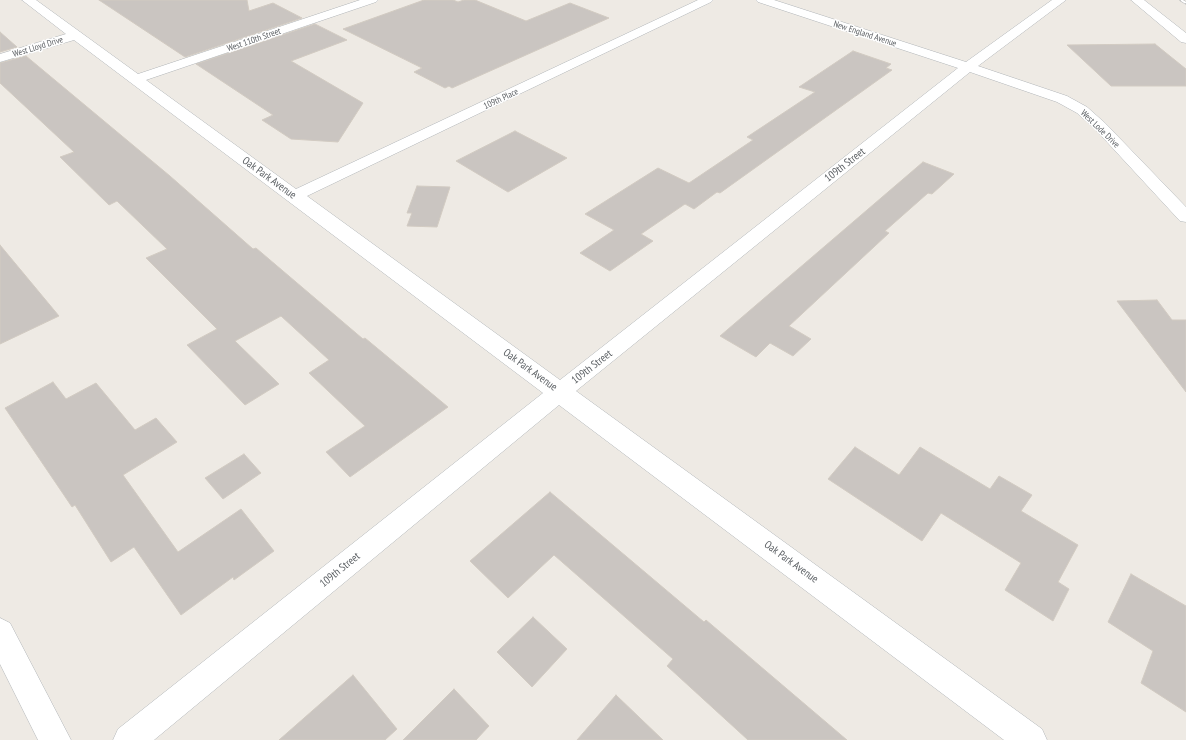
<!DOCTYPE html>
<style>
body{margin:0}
canvas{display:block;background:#eeeae4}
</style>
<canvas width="1186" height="740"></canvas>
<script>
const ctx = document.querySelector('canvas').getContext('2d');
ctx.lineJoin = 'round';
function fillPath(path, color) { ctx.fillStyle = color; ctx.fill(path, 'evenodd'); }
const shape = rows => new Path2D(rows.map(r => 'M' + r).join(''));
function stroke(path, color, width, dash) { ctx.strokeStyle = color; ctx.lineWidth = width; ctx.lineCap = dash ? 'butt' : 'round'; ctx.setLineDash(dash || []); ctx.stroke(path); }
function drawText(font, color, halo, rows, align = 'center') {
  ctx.font = font + ' "PT Sans Narrow",sans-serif'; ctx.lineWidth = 3; ctx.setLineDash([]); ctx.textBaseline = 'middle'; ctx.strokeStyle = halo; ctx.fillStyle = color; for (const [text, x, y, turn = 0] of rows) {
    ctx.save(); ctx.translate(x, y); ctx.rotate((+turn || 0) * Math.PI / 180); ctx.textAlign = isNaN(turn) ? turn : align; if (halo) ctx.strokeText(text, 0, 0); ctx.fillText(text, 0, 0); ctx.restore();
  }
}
const building = shape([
 [99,0,247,0,249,11,273,3,302,18,185,57,99,0],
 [424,0,453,0,458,2,464,0,475,0,526,21,570,3,609,18,452,88,449,86,445,88,414,72,422,68,343,29,424,0],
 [315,24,347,40,291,61,363,103,338,142,291,139,262,120,273,115,196,64,315,24],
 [0,32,17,47,0,52,0,32],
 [1155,44,1186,69,1186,86,1111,86,1067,45,1155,44],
 [853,51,891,64,886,68,892,70,720,193,717,192,694,209,685,204,641,234,653,241,610,271,580,253,614,230,585,214,658,168,689,183,753,140,747,137,815,92,799,87,853,51],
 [26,56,170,176,253,249,256,248,363,339,365,338,448,407,350,477,326,452,365,426,309,373,329,360,281,316,235,341,279,384,245,405,187,345,217,329,146,258,167,249,117,201,109,205,60,157,74,152,0,83,0,63,26,56],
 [515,131,567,158,508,192,456,161,515,131],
 [923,162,954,174,932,194,928,193,885,231,889,233,789,326,811,339,793,356,770,343,756,357,720,336,923,162],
 [417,186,450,187,437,227,407,226,412,213,407,213,417,186],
 [0,245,59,316,0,344,0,245],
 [1157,300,1172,320,1186,320,1186,392,1117,301,1157,300],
 [53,382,66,399,96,383,135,430,156,418,177,442,123,475,178,552,241,509,274,551,234,580,233,577,181,615,134,547,111,562,75,505,72,507,5,408,53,382],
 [855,447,899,475,920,447,990,489,999,476,1032,495,1021,511,1078,545,1058,582,1069,589,1053,621,1005,590,1021,563,941,513,922,541,828,479,855,447],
 [244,454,261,473,223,499,205,478,244,454],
 [550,492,704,622,706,620,847,740,748,740,667,666,673,659,554,555,508,598,470,561,550,492],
 [1131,574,1186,606,1186,712,1141,683,1153,651,1108,622,1131,574],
 [533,617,567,649,532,687,497,652,533,617],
 [353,675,397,729,385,740,279,740,353,675],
 [454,689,489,726,476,740,403,740,454,689],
 [616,695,663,740,577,740,616,695]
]);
fillPath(building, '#cac5c1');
stroke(building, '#d2cbc2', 1);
const minor = shape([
 [22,0,36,0,138,74,360,0,378,0,376,2,146,80,296,189,698,0,713,0,711,2,307,196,560,380,958,68,758,2,756,0,774,0,966,62,1052,0,1066,0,978,66,1067,96,1087,107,1105,123,1186,207,1186,222,1180,221,1095,129,1077,113,1057,102,970,72,576,391,1042,729,1047,740,1004,740,559,405,154,740,113,740,118,729,543,393,74,40,0,62,0,54,66,34,22,0],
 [1131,0,1144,0,1186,33,1186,43,1181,42,1131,0],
 [0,618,10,623,71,740,38,740,0,664,0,618]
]);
stroke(minor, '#b1b5b8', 1);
fillPath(minor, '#fff');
const rail = shape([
 [1181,0,1186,3]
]);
stroke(rail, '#b2b3b4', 3);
stroke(rail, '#fff', 2, [5.5]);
drawText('9px', '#5c6064', '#fff', [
 ["New England Avenue",865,34,18],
 ["West 110th Street",254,40,-19],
 ["West Lloyd Drive",38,47,-17],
 ["109th Place",501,99,-25],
 ["West Lode Drive",1100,129,44]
]);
drawText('11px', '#5c6064', '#fff', [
 ["109th Street",845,165,-38],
 ["Oak Park Avenue",269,178,36],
 ["109th Street",592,367,-38],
 ["Oak Park Avenue",530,370,36],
 ["Oak Park Avenue",791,562,36],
 ["109th Street",340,570,-39]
]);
</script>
